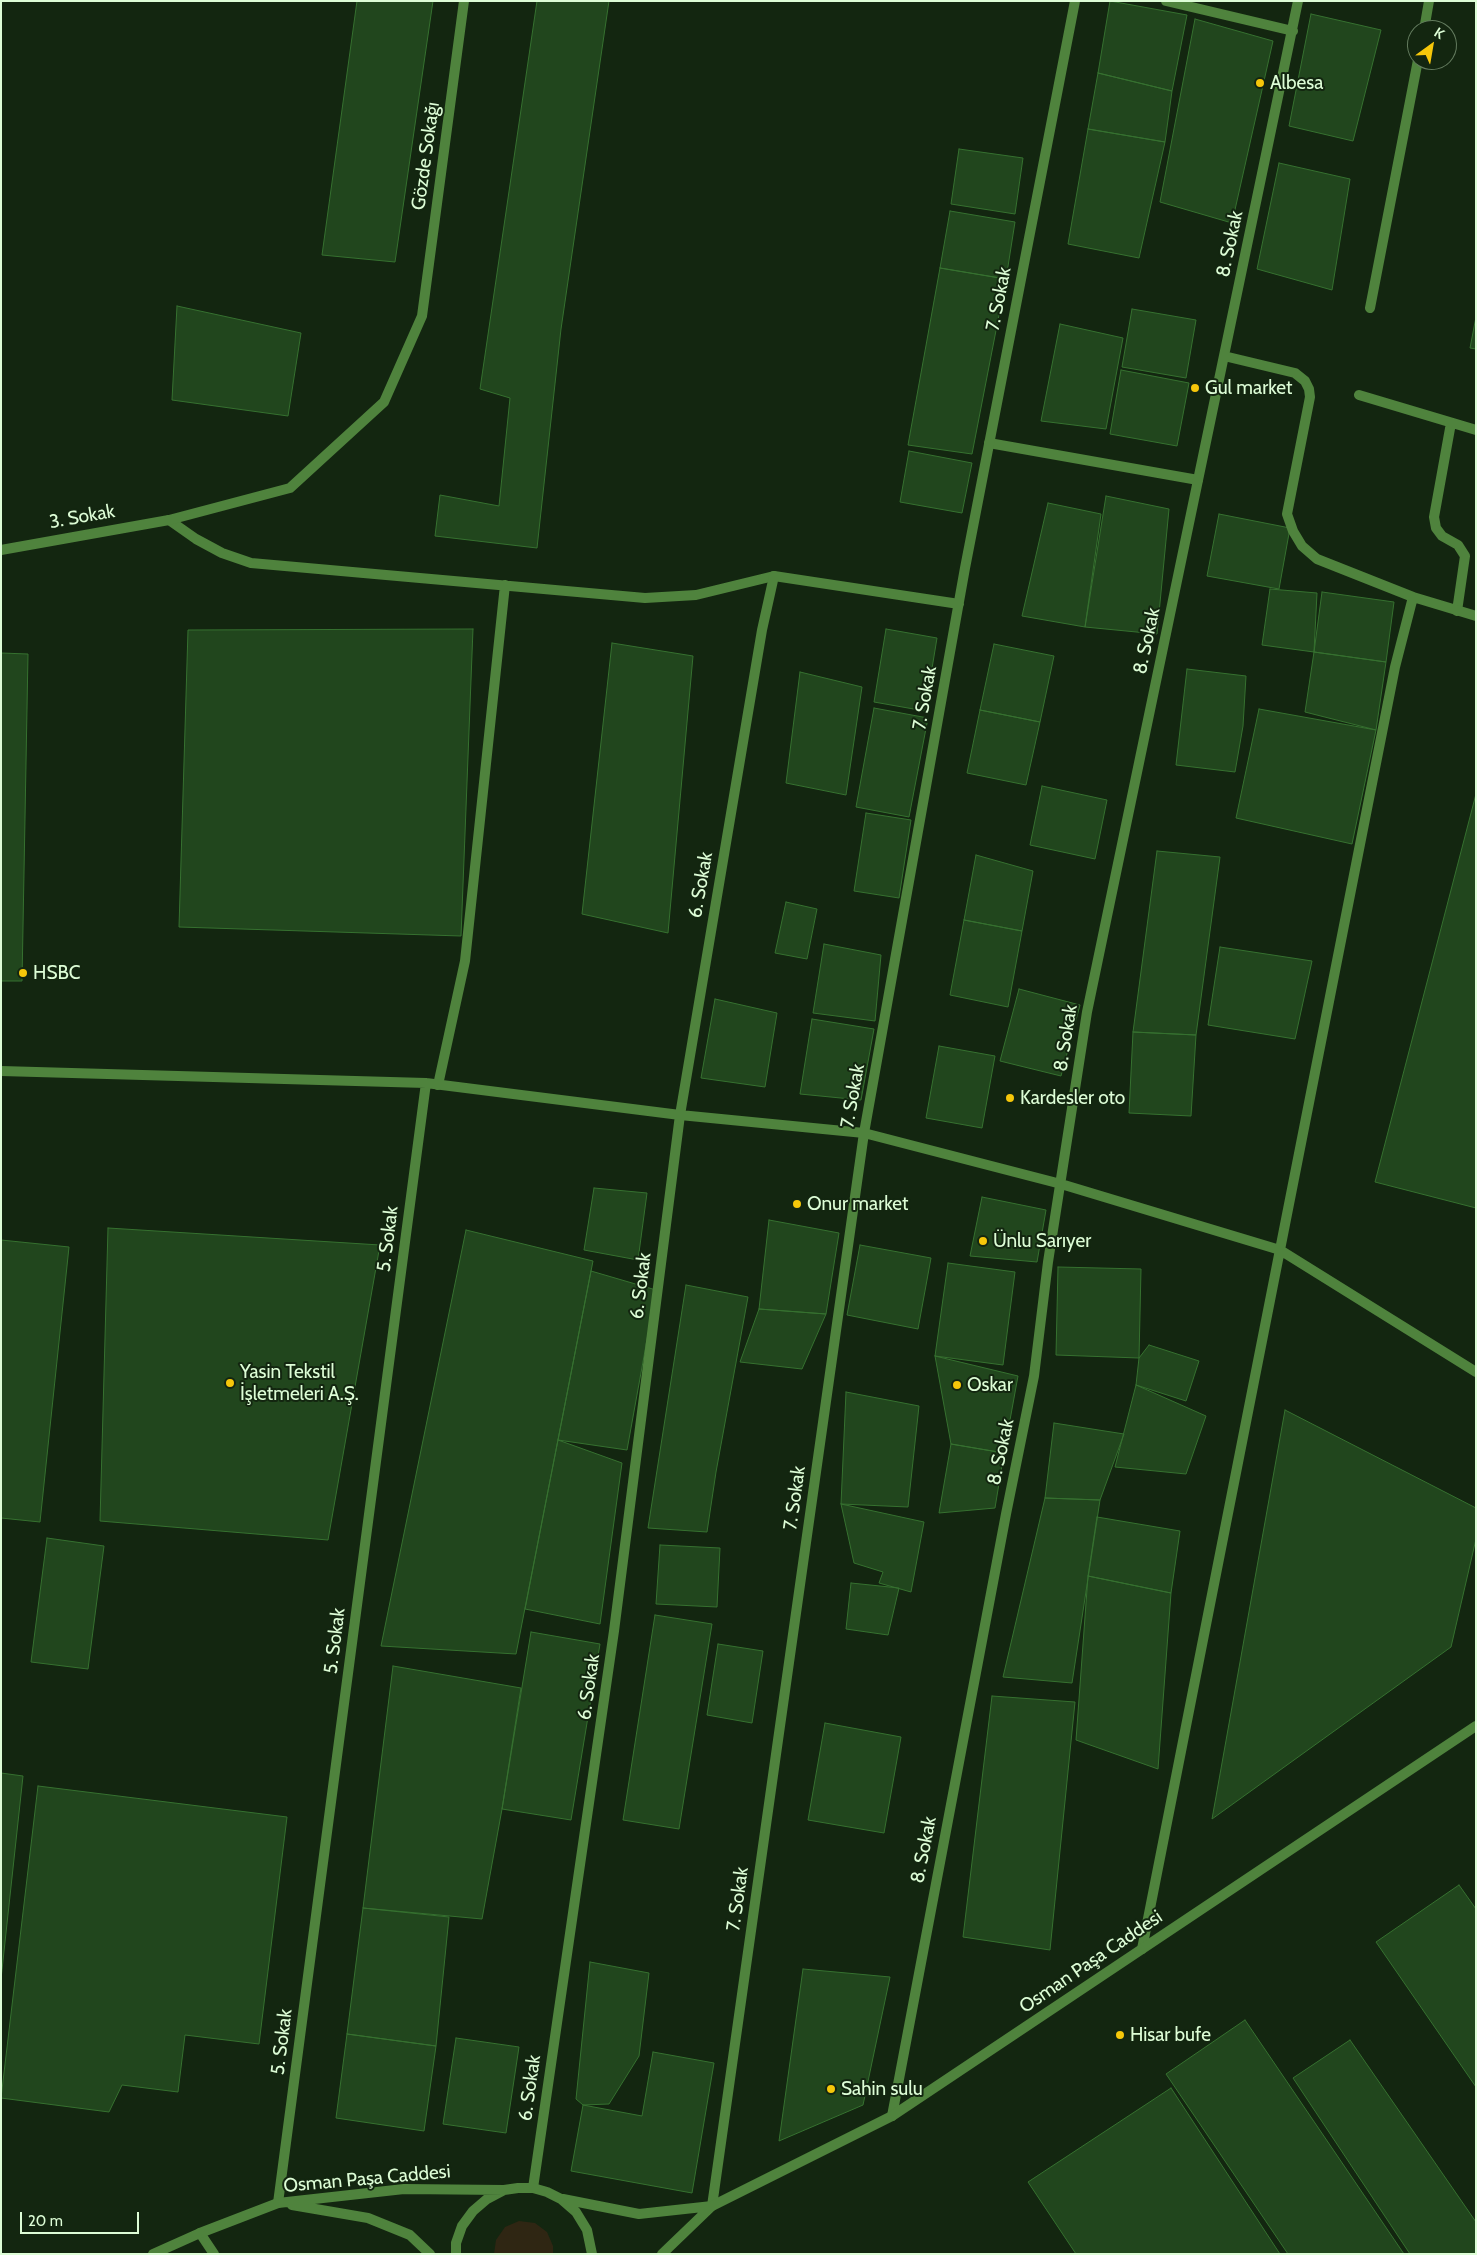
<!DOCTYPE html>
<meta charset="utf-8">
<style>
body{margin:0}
#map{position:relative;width:1477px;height:2255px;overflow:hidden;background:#132610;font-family:Cabin,sans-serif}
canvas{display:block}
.frame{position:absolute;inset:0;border:2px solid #ddfdd6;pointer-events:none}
.north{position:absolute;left:1407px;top:20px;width:50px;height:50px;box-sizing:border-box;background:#132610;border:1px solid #647c5f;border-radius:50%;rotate:32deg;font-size:14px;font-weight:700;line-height:20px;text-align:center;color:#ddfdd6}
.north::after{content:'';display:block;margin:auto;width:18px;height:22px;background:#f6c70a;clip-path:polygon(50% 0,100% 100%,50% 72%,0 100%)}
.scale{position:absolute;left:20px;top:2212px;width:119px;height:22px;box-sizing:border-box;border:2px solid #ddfdd6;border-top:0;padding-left:6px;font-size:15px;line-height:18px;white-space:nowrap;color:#ddfdd6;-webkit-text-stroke:4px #132610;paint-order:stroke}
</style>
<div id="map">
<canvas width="1477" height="2255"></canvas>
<div class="frame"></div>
<div class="north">K</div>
<div class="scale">20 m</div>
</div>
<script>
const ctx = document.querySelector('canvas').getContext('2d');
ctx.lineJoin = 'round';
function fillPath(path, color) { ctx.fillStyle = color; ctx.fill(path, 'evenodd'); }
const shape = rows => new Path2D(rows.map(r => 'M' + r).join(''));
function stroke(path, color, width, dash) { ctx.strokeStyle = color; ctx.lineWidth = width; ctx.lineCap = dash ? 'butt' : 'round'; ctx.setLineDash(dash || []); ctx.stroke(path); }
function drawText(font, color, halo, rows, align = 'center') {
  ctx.font = font + ' Cabin,sans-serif'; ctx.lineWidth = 4; ctx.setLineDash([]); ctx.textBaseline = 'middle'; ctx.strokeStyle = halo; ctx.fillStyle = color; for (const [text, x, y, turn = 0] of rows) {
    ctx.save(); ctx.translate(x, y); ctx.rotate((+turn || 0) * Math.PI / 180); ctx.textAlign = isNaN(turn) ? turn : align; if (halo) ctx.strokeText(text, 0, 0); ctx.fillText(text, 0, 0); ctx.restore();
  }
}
fillPath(shape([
 [519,2221,535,2223,547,2232,553,2246,553,2254,494,2254,496,2240,505,2227]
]), '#2f2613');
const building = shape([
 [357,1,433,1,395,262,322,255,357,1],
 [537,1,609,1,561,329,537,548,435,536,440,495,499,506,510,398,480,389,537,1],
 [1110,1,1187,15,1172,91,1098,73,1110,1],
 [1311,14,1381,30,1353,141,1289,126,1311,14],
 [1195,19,1273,41,1232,223,1160,202,1195,19],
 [1098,73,1172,91,1165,142,1088,129,1098,73],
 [1088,129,1165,142,1139,258,1068,244,1088,129],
 [959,149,1023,158,1015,214,951,204,959,149],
 [1279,163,1350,179,1332,290,1257,269,1279,163],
 [950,211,1015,222,1006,279,940,268,950,211],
 [940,268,1006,279,972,454,908,445,940,268],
 [177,306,301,333,288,416,172,400,177,306],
 [1132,309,1196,320,1186,378,1122,367,1132,309],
 [1476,317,1476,349,1470,348,1476,317],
 [1060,324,1123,338,1106,429,1041,421,1060,324],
 [1121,370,1189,383,1177,446,1110,434,1121,370],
 [909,451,972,463,962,513,900,502,909,451],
 [1106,496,1169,509,1157,634,1085,627,1106,496],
 [1048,503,1101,514,1085,627,1022,616,1048,503],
 [1219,514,1290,528,1279,589,1207,576,1219,514],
 [1270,589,1317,593,1314,652,1262,645,1270,589],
 [1322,592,1394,602,1386,662,1314,652,1322,592],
 [473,629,461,936,179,927,188,630,473,629],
 [886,629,937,638,925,711,874,702,886,629],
 [612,643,693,656,668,933,582,914,612,643],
 [994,644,1054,656,1040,722,980,710,994,644],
 [1314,652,1386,662,1376,730,1305,712,1314,652],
 [1,653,28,654,22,981,1,981,1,653],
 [1187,669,1246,676,1243,726,1235,772,1176,765,1187,669],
 [800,672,862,687,846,795,786,783,800,672],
 [874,708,928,718,909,817,856,807,874,708],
 [1259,709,1376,730,1352,844,1236,818,1259,709],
 [980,710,1040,722,1026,785,967,773,980,710],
 [1042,786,1107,800,1095,859,1030,845,1042,786],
 [1476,794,1476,1208,1375,1182,1476,794],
 [866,813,911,820,899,898,854,891,866,813],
 [1157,851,1220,857,1196,1035,1133,1032,1157,851],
 [976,855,1033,871,1022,931,964,920,976,855],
 [786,902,817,909,807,959,775,953,786,902],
 [964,920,1022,931,1008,1007,950,995,964,920],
 [824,944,881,955,875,1021,813,1013,824,944],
 [1220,947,1312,961,1295,1039,1208,1025,1220,947],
 [1019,989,1080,1005,1061,1076,1000,1061,1019,989],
 [715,999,777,1013,765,1087,701,1078,715,999],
 [812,1019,874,1029,861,1100,800,1094,812,1019],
 [1133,1032,1196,1035,1191,1116,1129,1113,1133,1032],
 [939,1046,995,1056,982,1128,926,1118,939,1046],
 [594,1188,647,1193,638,1260,584,1250,594,1188],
 [982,1197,1046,1210,1037,1262,970,1256,982,1197],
 [769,1220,839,1233,826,1314,759,1309,769,1220],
 [108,1228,380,1245,328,1540,100,1521,108,1228],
 [466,1230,593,1261,516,1654,381,1646,466,1230],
 [1,1240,69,1247,40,1522,1,1518,1,1240],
 [860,1245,931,1258,918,1329,847,1315,860,1245],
 [948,1263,1015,1272,1003,1365,935,1356,948,1263],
 [1058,1267,1141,1269,1139,1358,1056,1355,1058,1267],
 [591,1271,656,1290,627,1450,558,1440,591,1271],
 [686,1285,748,1297,716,1472,707,1532,648,1528,686,1285],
 [759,1309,826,1314,802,1369,740,1362,759,1309],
 [1149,1345,1199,1361,1186,1401,1136,1385,1139,1358,1149,1345],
 [935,1356,1018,1376,1004,1453,951,1444,935,1356],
 [1136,1385,1206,1416,1186,1474,1115,1467,1136,1385],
 [846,1392,919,1406,908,1507,841,1504,846,1392],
 [1285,1410,1476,1508,1476,1539,1451,1647,1212,1819,1285,1410],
 [1054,1423,1124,1434,1100,1500,1045,1498,1054,1423],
 [558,1440,622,1463,600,1624,525,1609,558,1440],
 [951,1444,1004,1453,995,1508,939,1513,951,1444],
 [1045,1498,1100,1500,1072,1683,1003,1677,1045,1498],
 [841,1504,924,1522,911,1592,879,1583,883,1572,854,1563,841,1504],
 [1097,1517,1180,1531,1171,1593,1088,1576,1097,1517],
 [47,1538,104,1546,88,1669,31,1662,47,1538],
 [660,1545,720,1548,717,1607,656,1604,660,1545],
 [1088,1576,1171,1593,1158,1769,1076,1740,1088,1576],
 [851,1583,899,1588,888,1635,846,1629,851,1583],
 [655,1615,712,1624,679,1829,623,1820,655,1615],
 [531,1632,600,1644,571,1820,502,1809,531,1632],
 [718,1644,763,1651,752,1723,707,1715,718,1644],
 [393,1666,521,1688,502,1809,482,1919,363,1908,393,1666],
 [992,1696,1075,1702,1050,1950,963,1937,992,1696],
 [825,1723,901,1737,884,1833,808,1820,825,1723],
 [1,1773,23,1776,1,1979,1,1773],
 [38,1786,287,1817,259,2044,185,2035,178,2092,122,2085,109,2112,1,2098,38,1786],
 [1459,1885,1476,1909,1476,2087,1376,1942,1459,1885],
 [363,1908,449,1917,436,2046,347,2034,363,1908],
 [590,1962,649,1973,639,2056,609,2104,583,2105,576,2099,590,1962],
 [803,1969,890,1977,863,2105,779,2141,803,1969],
 [1245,2020,1404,2254,1288,2254,1166,2074,1245,2020],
 [347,2034,436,2046,424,2131,336,2118,347,2034],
 [456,2038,519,2047,506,2133,443,2124,456,2038],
 [1350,2040,1476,2222,1476,2254,1410,2254,1293,2078,1350,2040],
 [653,2052,714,2063,692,2193,571,2171,583,2105,642,2116,653,2052],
 [1171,2088,1280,2254,1076,2254,1028,2182,1171,2088]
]);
fillPath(building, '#21461d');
stroke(building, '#367130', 1);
stroke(shape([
 [1424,30,1429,1],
 [1370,308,1418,60],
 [1359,395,1476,430],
 [1451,423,1434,517,1436,528,1442,536,1458,545,1465,556,1457,611],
 [989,443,1198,480],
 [169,520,196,539,222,553,251,563,645,598,696,595,774,576],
 [438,1085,465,961,505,585]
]), '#4f833d', 10);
stroke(shape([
 [1166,1,1293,31],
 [1224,356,1295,373,1305,381,1309,389,1310,397,1287,514,1293,531,1302,546,1317,559,1413,597],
 [1,550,169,520,290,488,384,402,422,316,464,1],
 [1,1071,426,1083,680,1115,864,1133,1061,1184,1280,1250,1476,1372],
 [1142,1949,1395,667,1413,597,1476,616],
 [892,2116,1006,1514,1034,1376,1048,1262,1087,1012,1298,1],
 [533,2188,614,1631,680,1115,762,630,774,576,959,604],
 [278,2203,426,1083],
 [712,2206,864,1133,965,568,1075,1],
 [200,2233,214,2254]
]), '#4f833d', 10);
stroke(shape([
 [563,2199,639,2214,712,2206],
 [292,2205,368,2218,410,2235,430,2254],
 [153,2254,200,2233,278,2203,404,2189,504,2190],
 [456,2254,456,2243,462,2226,473,2211,487,2199,504,2190,518,2188,533,2188,547,2192,561,2199,576,2212,587,2230,592,2254],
 [662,2254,712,2206,892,2116,1476,1726]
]), '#4f833d', 10);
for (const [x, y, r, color] of [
 [1260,83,5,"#f6c70a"],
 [1195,388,5,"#f6c70a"],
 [23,973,5,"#f6c70a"],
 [1010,1098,5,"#f6c70a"],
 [797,1204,5,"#f6c70a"],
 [983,1241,5,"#f6c70a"],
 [230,1383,5,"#f6c70a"],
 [957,1385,5,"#f6c70a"],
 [1120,2035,5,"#f6c70a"],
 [831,2089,5,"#f6c70a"]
]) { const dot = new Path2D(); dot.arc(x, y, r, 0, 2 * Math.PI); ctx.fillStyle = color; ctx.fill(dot); stroke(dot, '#132610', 2); }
drawText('19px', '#ddfdd6', '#132610', [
 ["Albesa",1270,83],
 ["Gul market",1205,388],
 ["HSBC",33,973],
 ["Kardesler oto",1020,1098],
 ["Onur market",807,1204],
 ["Ünlu Sarıyer",993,1241],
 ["Yasin Tekstil",240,1372],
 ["İşletmeleri A.Ş.",240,1394],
 ["Oskar",967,1385],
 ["Hisar bufe",1130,2035],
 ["Sahin sulu",841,2089]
], 'left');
drawText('19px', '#ddfdd6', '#132610', [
 ["Gözde Sokağı",426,156,-82],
 ["8. Sokak",1230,244,-78],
 ["7. Sokak",999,299,-79],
 ["3. Sokak",82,517,-10],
 ["8. Sokak",1147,641,-78],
 ["7. Sokak",925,698,-80],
 ["6. Sokak",701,885,-80],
 ["8. Sokak",1066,1038,-81],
 ["7. Sokak",853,1096,-80],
 ["5. Sokak",388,1239,-83],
 ["6. Sokak",641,1286,-83],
 ["8. Sokak",1001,1452,-78],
 ["7. Sokak",795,1498,-82],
 ["5. Sokak",335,1641,-83],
 ["6. Sokak",589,1687,-82],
 ["8. Sokak",924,1850,-79],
 ["7. Sokak",738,1899,-82],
 ["Osman Paşa Caddesi",1091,1962,-34],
 ["5. Sokak",282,2042,-83],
 ["6. Sokak",530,2088,-82],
 ["Osman Paşa Caddesi",367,2179,-5]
]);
</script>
